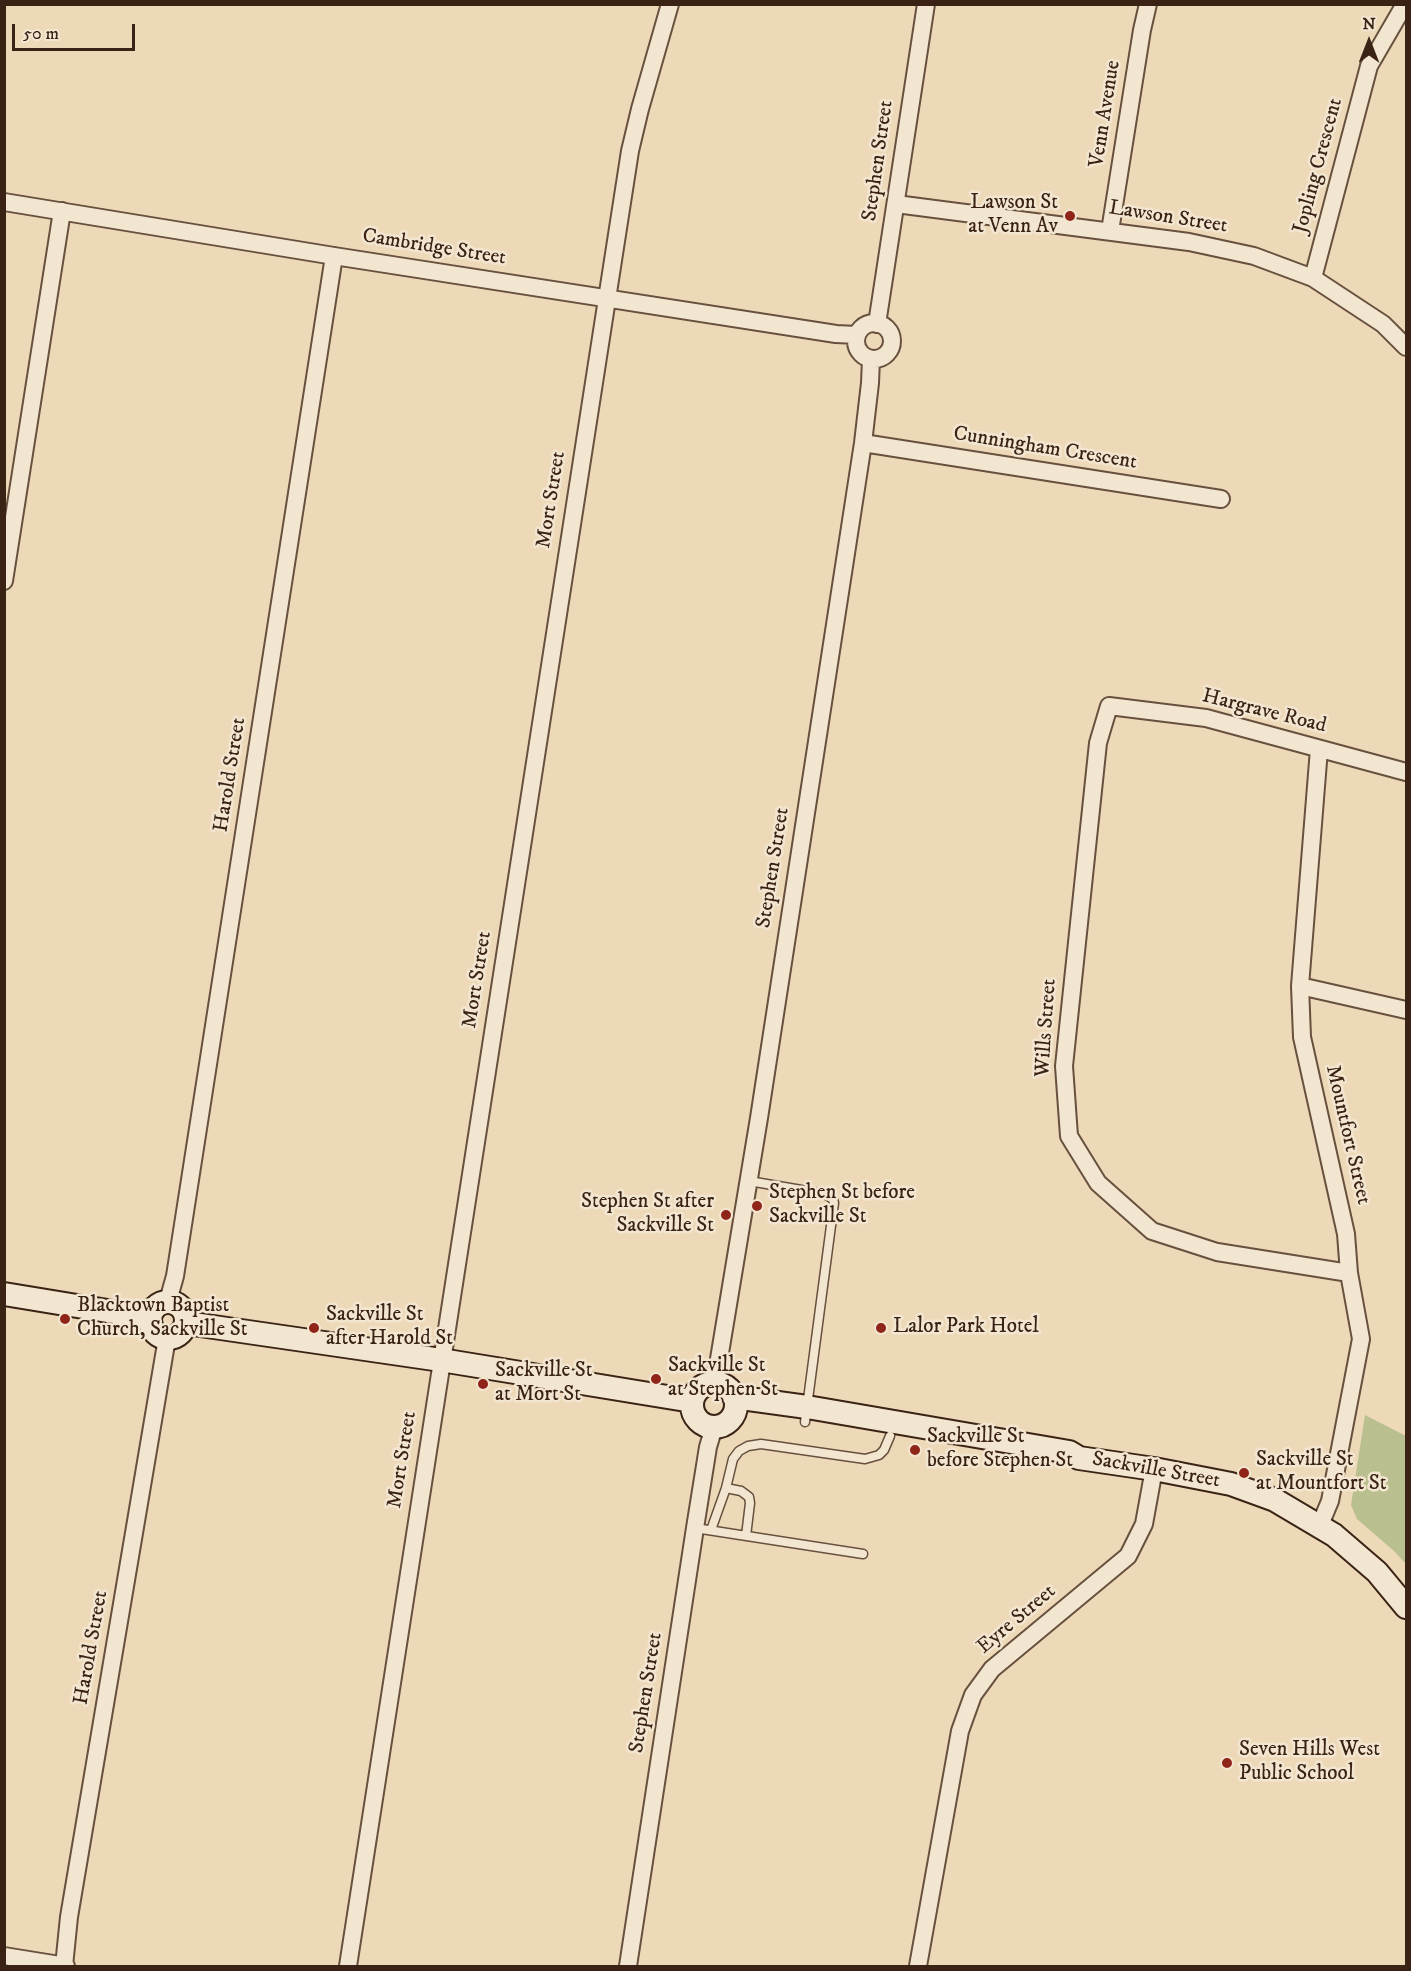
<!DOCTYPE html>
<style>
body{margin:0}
#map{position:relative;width:1411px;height:1971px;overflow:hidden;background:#edd9b8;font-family:"IM FELL DW Pica",serif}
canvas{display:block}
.frame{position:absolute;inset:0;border:6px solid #3a2315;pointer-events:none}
.north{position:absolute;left:1339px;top:12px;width:60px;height:60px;-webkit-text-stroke:4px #f3e6d1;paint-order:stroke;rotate:0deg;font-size:16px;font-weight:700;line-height:24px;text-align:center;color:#3a2315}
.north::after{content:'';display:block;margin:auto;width:21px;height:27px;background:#3a2315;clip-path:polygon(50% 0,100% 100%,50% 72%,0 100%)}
.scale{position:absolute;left:12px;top:24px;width:123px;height:27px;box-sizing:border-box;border:3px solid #3a2315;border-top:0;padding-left:8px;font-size:18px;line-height:21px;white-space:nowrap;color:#3a2315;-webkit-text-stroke:4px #f3e6d1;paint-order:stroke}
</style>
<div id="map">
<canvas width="1411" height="1971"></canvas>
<div class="frame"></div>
<div class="north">N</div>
<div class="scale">50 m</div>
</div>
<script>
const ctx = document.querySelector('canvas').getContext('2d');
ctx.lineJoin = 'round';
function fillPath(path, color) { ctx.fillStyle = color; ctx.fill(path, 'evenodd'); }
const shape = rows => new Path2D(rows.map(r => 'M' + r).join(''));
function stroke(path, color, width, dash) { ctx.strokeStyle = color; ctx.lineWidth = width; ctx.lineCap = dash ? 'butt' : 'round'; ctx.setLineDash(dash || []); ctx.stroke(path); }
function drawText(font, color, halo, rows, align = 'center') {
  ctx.font = font + ' "IM FELL DW Pica",serif'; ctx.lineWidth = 5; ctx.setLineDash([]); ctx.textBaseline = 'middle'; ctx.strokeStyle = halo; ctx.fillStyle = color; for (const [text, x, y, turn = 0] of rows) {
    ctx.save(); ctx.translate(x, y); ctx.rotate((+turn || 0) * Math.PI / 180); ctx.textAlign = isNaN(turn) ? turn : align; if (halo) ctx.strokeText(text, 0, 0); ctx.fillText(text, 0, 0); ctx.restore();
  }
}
fillPath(shape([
 [1365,1415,1406,1436,1406,1564,1394,1551,1357,1519,1351,1505]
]), '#b9bf8e');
const lane = shape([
 [749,1181,825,1194,833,1199,834,1203,805,1422],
 [726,1488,733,1459,739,1451,748,1446,761,1444,865,1459,879,1455,884,1450,890,1436],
 [695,1528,863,1554],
 [711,1530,726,1488,741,1491,749,1497,750,1503,746,1536]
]);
const street = shape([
 [4,202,334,256,836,334,857,335],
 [896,204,1189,242,1254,256,1313,278,1383,324,1406,347],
 [1110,231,1142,30,1148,4],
 [1313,278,1369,66,1405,4],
 '856 341a18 18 0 1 1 36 0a18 18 0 1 1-36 0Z',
 [877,324,926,4],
 [863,443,1221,499],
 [4,581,62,211],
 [1319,749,1300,986,1302,1037,1346,1234,1349,1273,1361,1339,1330,1501,1320,1525],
 [1300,986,1406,1010],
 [1349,1273,1217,1252,1152,1231,1098,1183,1069,1136,1064,1066,1098,743,1109,706,1206,718,1406,772],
 [168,1301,175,1276,334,256],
 [715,1383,759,1118,863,443,870,383,871,359],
 [4,1956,66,1966],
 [64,1966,69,1917,167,1338],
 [348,1966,630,151,640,109,670,4],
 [628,1966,695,1528,708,1447,714,1427],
 [918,1966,960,1731,973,1695,992,1669,1128,1556,1144,1524,1154,1469]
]);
const secondary = shape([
 [4,1294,150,1318],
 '150 1320a18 18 0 1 1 36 0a18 18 0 1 1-36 0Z',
 [186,1323,441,1360,692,1401],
 '692 1405a22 22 0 1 1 44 0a22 22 0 1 1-44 0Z',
 [734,1397,807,1407,1069,1452,1079,1458,1154,1469,1231,1484,1275,1500,1334,1535,1377,1572,1406,1607]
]);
stroke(lane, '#67503e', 11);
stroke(street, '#67503e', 20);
stroke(secondary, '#3a2315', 26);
stroke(lane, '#f3e6d1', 8);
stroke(street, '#f3e6d1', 16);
stroke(secondary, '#f3e6d1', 22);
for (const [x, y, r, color] of [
 [1070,216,6,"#8f2418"],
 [757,1206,6,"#8f2418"],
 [726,1215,6,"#8f2418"],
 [65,1319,6,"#8f2418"],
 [314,1328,6,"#8f2418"],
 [881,1328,6,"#8f2418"],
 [656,1379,6,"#8f2418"],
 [483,1384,6,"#8f2418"],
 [915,1450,6,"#8f2418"],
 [1244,1473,6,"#8f2418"],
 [1227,1763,6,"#8f2418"]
]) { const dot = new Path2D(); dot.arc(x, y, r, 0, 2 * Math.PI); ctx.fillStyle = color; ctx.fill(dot); stroke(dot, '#f3e6d1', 2); }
drawText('21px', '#3a2315', '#f3e6d1', [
 ["Venn Avenue",1106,114,-81],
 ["Stephen Street",879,161,-82],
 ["Jopling Crescent",1319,166,-75],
 ["Lawson Street",1168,218,9],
 ["Cambridge Street",434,248,9],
 ["Cunningham Crescent",1045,449,9],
 ["Mort Street",552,500,-81],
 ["Hargrave Road",1264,712,14],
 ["Harold Street",231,775,-81],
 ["Stephen Street",774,868,-81],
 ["Mort Street",478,980,-81],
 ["Wills Street",1047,1028,-86],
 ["Mountfort Street",1347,1135,77],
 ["Mort Street",403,1460,-81],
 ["Sackville Street",1156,1471,10],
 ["Eyre Street",1017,1620,-40],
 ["Harold Street",92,1648,-80],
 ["Stephen Street",647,1693,-81]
]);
drawText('21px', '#3a2315', '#f3e6d1', [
 ["Lawson St",1058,204,"right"],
 ["at Venn Av",1058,228,"right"],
 ["Stephen St before",769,1194],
 ["Sackville St",769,1218],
 ["Stephen St after",714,1203,"right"],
 ["Sackville St",714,1227,"right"],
 ["Blacktown Baptist",77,1307],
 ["Church, Sackville St",77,1331],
 ["Sackville St",326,1316],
 ["after Harold St",326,1340],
 ["Lalor Park Hotel",893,1328],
 ["Sackville St",668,1367],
 ["at Stephen St",668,1391],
 ["Sackville St",495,1372],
 ["at Mort St",495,1396],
 ["Sackville St",927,1438],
 ["before Stephen St",927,1462],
 ["Sackville St",1256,1461],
 ["at Mountfort St",1256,1485],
 ["Seven Hills West",1239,1751],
 ["Public School",1239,1775]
], 'left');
</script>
